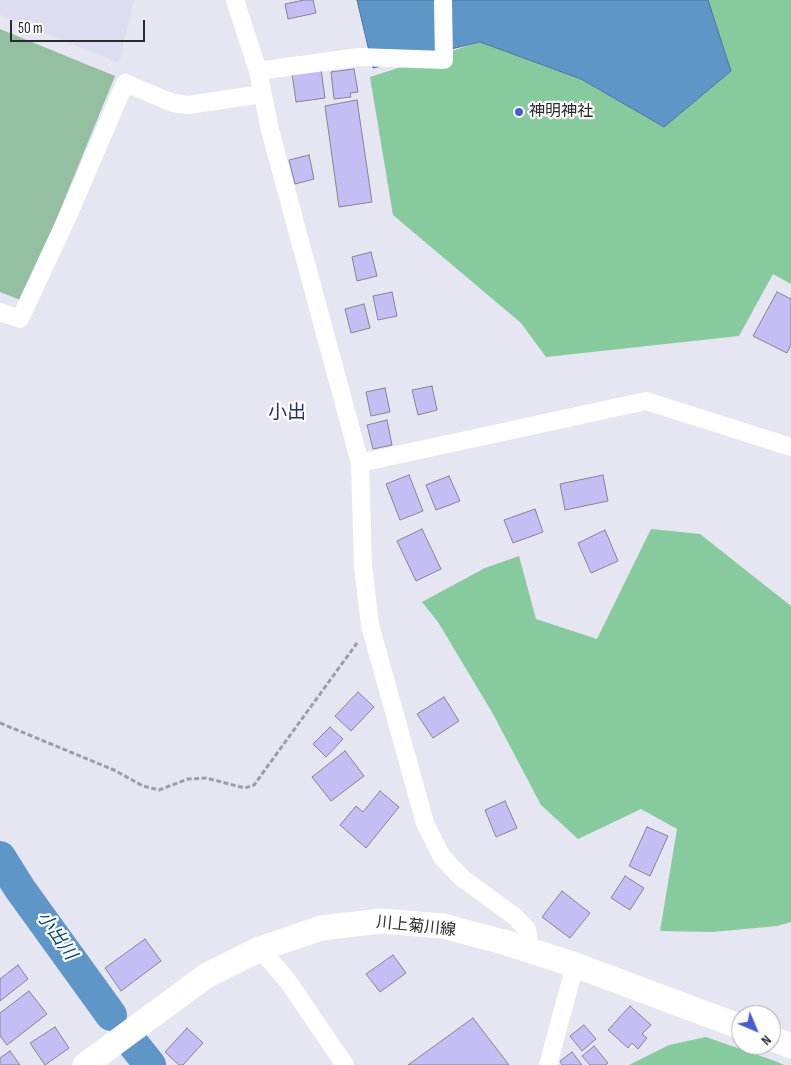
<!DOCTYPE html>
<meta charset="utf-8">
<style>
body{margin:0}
#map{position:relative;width:791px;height:1065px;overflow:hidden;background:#e6e5f2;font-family:"Sofia Sans Condensed",sans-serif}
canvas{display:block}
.north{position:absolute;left:731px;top:1005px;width:50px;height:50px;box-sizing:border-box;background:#fff;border:1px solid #a9a9ab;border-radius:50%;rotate:135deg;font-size:14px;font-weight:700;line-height:20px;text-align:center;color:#29292e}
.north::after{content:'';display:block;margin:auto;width:18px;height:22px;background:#495cd0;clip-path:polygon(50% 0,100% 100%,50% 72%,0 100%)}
.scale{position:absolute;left:10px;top:20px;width:135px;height:22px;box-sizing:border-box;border:2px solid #29292e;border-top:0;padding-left:6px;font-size:15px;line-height:18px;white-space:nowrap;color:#29292e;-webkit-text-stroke:4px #fff;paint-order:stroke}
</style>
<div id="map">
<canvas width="791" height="1065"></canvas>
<div class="north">N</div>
<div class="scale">50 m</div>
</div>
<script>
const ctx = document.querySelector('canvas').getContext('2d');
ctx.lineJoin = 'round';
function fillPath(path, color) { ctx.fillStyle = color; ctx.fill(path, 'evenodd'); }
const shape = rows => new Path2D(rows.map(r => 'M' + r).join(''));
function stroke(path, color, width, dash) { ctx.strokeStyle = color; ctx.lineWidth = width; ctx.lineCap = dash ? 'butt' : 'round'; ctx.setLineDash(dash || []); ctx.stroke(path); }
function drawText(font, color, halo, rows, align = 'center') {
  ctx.font = font + ' "Sofia Sans Condensed","Noto Sans JP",sans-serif'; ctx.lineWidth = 4.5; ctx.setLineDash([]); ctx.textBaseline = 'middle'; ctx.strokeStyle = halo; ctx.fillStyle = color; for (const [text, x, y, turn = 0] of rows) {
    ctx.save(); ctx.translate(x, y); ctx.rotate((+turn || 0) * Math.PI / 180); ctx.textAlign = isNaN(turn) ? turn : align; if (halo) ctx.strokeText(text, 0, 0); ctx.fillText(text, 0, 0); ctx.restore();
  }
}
fillPath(shape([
 [0,0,134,0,119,63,0,15]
]), '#dedcf1');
fillPath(shape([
 [0,29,115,76,23,301,0,292]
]), '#95bfa1');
fillPath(shape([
 [708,0,791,0,791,284,773,274,739,336,546,357,521,323,393,215,370,77,480,42,581,79,664,127,731,71],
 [651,529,700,534,791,606,791,922,777,926,713,932,660,931,677,829,641,809,578,839,541,805,493,714,438,622,422,602,485,568,519,556,536,619,597,639],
 [706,1037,775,1061,784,1065,629,1065,669,1045]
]), '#87ca9d');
const water = shape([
 [357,0,708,0,731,71,664,127,581,79,480,42,373,68,357,0]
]);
fillPath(water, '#5e96c7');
stroke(water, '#4e7599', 1);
stroke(shape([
 [0,857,20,889,111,1015],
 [134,1045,150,1065]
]), '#5e96c7', 32);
const building = shape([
 [304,0,313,0,316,13,288,19,285,4,304,0],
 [321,69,325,98,296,102,292,73,321,69],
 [354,69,358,92,350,93,351,97,334,99,331,72,354,69],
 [357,100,372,202,339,207,325,106,357,100],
 [309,155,314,179,295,184,289,160,309,155],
 [371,252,377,276,357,281,352,257,371,252],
 [392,292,397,316,378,320,373,296,392,292],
 [777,292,791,299,791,345,787,353,753,336,777,292],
 [364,304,370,328,351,333,345,309,364,304],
 [432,386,437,410,418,415,412,390,432,386],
 [385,388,390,412,371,416,366,392,385,388],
 [387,420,392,445,373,449,367,425,387,420],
 [409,475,423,511,400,520,386,484,409,475],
 [603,475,608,501,565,510,560,484,603,475],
 [449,476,460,501,436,510,426,485,449,476],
 [535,509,543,532,513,543,504,520,535,509],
 [422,529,441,569,416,581,397,541,422,529],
 [605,530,618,561,591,573,578,543,605,530],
 [358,692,374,707,351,731,335,716,358,692],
 [444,697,459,721,433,738,417,714,444,697],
 [330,727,343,739,326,757,313,744,330,727],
 [345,751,364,776,331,801,312,777,345,751],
 [380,791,399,807,366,848,340,825,356,806,363,812,380,791],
 [505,801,517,828,496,837,485,810,505,801],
 [647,827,668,836,650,876,629,866,647,827],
 [625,876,644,888,630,910,611,898,625,876],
 [562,891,590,913,570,938,542,917,562,891],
 [145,939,161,961,121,991,105,968,145,939],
 [393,955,406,973,380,992,366,974,393,955],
 [18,965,28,979,0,1001,0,979,18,965],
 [29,991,47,1014,7,1045,0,1036,0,1013,29,991],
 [630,1006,651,1025,642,1034,647,1038,638,1049,632,1043,628,1048,608,1030,630,1006],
 [473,1018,509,1065,408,1065,473,1018],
 [584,1025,596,1039,582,1051,570,1036,584,1025],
 [55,1027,69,1048,45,1065,30,1043,55,1027],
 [187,1028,203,1043,183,1065,179,1065,165,1052,187,1028],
 [594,1046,608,1063,606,1065,590,1065,582,1056,594,1046],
 [10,1051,20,1065,0,1065,0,1058,10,1051],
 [572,1052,582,1065,562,1065,560,1061,572,1052]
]);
fillPath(building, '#c4bef4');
stroke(building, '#858490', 1);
stroke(shape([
 [0,723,114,770,143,786,159,790,188,779,206,778,245,788,254,785,357,643]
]), '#9d9da7', 3, [5, 2.5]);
stroke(shape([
 [235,0,258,71,270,130,360,463,363,566,370,625,425,823,442,857,462,878,514,916,527,929,531,952],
 [258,71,359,57,444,60,443,0],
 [0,312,20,319,68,216,125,83,173,103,188,105,262,94],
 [360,463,646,401,791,447],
 [260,949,287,980,345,1065],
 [548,1065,575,965]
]), '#fff', 18);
stroke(shape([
 [771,1038,791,1046],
 [85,1065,206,976,260,949,321,928,381,921,443,926,507,943,575,965,741,1027]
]), '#fff', 25);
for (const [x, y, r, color] of [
 [519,112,5,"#495cd0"]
]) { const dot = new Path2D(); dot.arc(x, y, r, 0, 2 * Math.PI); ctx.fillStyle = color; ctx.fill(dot); stroke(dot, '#fff', 2); }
drawText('16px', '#29292e', '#fff', [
 ["神明神社",529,112]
], 'left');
drawText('16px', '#29292e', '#fff', [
 ["川上菊川線",416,927,6]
]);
drawText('italic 18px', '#004674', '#fff', [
 ["小出川",56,936,55]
]);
drawText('19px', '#252f68', '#fff', [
 ["小出",287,413]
]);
</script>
